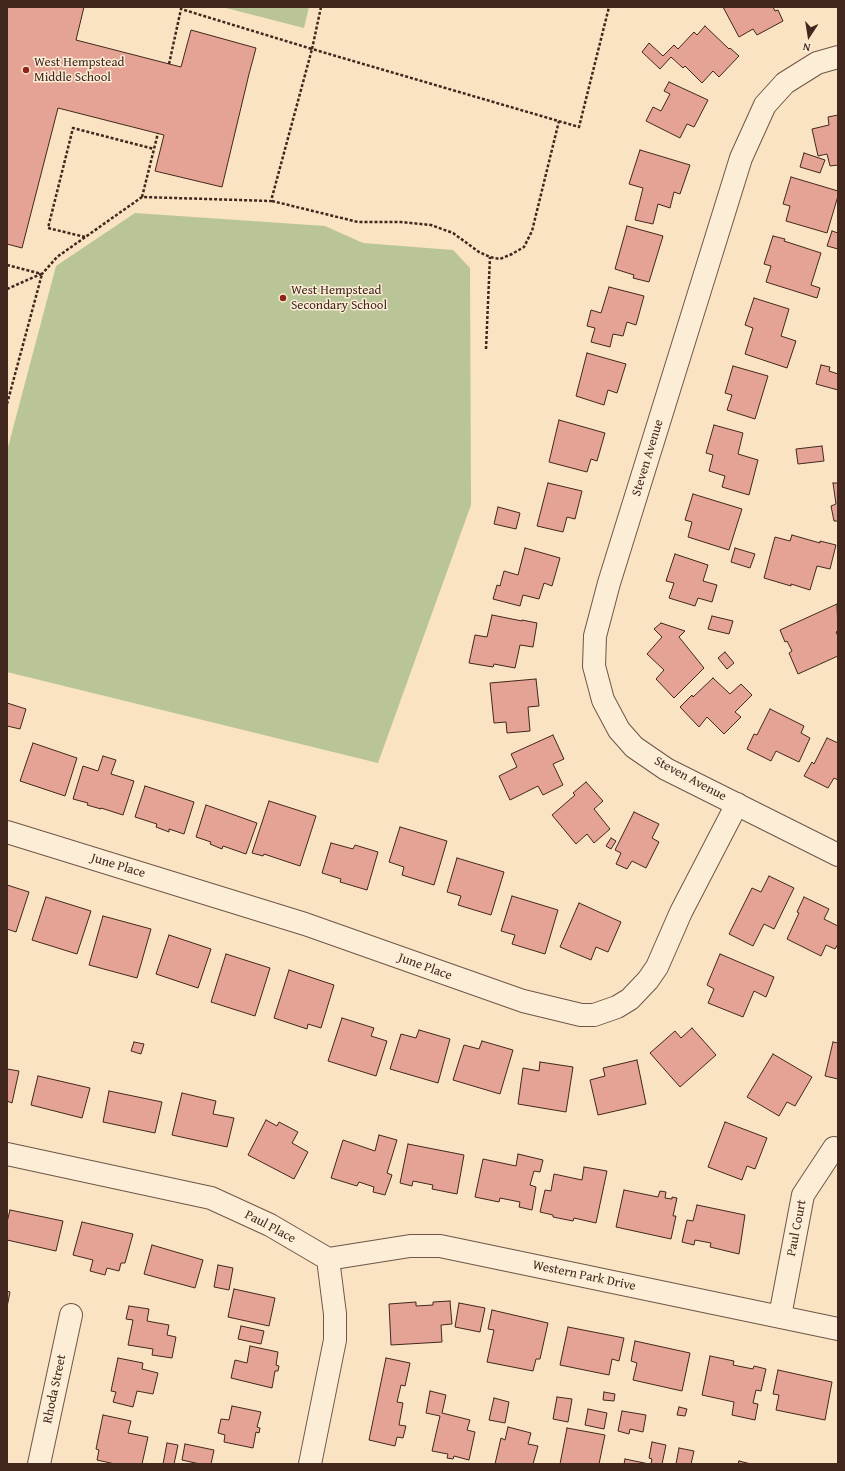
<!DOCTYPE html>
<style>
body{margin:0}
#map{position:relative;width:845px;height:1471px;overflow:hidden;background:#fae3c2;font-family:"Gentium Book Plus",serif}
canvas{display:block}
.frame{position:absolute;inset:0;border:8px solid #41271d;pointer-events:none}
.north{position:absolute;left:789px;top:16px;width:40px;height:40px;-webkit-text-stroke:3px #fcedd7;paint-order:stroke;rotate:192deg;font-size:11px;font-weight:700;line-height:16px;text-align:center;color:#41271d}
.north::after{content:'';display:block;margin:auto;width:14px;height:18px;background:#41271d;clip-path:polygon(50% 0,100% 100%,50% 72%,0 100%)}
</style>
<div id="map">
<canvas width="845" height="1471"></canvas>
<div class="frame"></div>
<div class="north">N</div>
</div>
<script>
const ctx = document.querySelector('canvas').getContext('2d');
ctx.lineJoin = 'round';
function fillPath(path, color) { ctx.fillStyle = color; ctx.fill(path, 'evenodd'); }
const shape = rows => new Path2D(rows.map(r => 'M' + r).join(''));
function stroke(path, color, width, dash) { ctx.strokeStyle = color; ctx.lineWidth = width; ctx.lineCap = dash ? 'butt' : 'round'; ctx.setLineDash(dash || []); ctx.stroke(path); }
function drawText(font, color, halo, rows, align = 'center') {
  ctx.font = font + ' "Gentium Book Plus",serif'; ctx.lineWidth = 3; ctx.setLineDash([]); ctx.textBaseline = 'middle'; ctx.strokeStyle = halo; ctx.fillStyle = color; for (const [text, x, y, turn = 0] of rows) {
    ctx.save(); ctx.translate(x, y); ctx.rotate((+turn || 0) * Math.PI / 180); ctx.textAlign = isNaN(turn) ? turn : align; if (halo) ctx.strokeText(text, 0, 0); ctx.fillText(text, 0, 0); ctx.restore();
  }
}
fillPath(shape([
 [222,7,309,7,304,28],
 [135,213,325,226,363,243,453,250,470,268,471,505,378,763,7,672,7,451,56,266]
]), '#b9c597');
const building = shape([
 [7,7,84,7,76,40,181,67,191,30,256,48,249,74,222,187,155,171,164,135,58,108,22,248,7,244,7,7],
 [723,7,773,7,775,11,778,10,783,21,757,35,753,29,739,37,723,7],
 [705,26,729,49,730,48,739,56,719,77,713,71,702,83,685,66,683,68,671,57,660,69,642,52,649,43,663,56,674,45,678,49,694,32,697,35,705,26],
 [669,82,708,100,694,127,687,124,680,138,646,121,653,107,661,111,670,94,664,91,669,82],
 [838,115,838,165,830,166,827,154,818,156,812,129,829,125,828,117,838,115],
 [640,150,690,165,680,194,674,192,670,208,658,204,653,224,635,220,643,188,629,184,640,150],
 [804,153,825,160,820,173,800,167,804,153],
 [791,177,838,191,838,196,827,233,786,221,790,206,783,204,791,177],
 [627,226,663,236,649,282,633,278,634,275,615,269,627,226],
 [832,231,838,233,838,249,827,246,832,231],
 [773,236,785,239,784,241,821,253,811,285,820,288,817,298,766,282,771,266,764,264,773,236],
 [609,287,644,296,636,325,627,322,623,336,613,334,610,347,591,342,595,328,587,326,591,310,601,313,609,287],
 [754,298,789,309,781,336,796,341,787,368,745,354,753,328,745,325,754,298],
 [587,353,626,364,617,393,608,390,604,405,576,396,587,353],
 [821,365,830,367,829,371,838,374,838,390,816,384,821,365],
 [733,366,768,376,755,419,727,410,732,395,725,393,733,366],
 [559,420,605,433,597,461,591,459,587,472,549,462,559,420],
 [714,425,743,433,738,454,758,460,749,495,722,487,725,476,709,471,713,455,706,453,714,425],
 [822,446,824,461,798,464,796,449,822,446],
 [548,483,582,491,575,519,567,517,563,532,537,526,548,483],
 [833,483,838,483,838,521,834,521,831,506,836,504,833,483],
 [693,494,742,509,729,550,688,537,692,522,685,520,693,494],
 [498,507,520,513,516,529,494,524,498,507],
 [792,535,820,543,820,541,836,545,830,569,817,566,810,590,791,584,791,586,764,578,775,537,790,541,792,535],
 [525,548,560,558,552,586,544,583,539,599,523,595,520,606,493,599,497,585,500,586,504,571,518,575,525,548],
 [735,548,755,554,750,568,731,562,735,548],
 [675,554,708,565,703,581,717,585,712,602,698,598,695,606,669,598,674,583,666,581,675,554],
 [837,604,838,631,836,632,838,636,838,656,798,674,789,653,792,651,787,641,785,642,780,630,837,604],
 [492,615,522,621,522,620,537,623,533,647,520,645,515,668,494,664,493,667,469,663,475,635,487,637,492,615],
 [712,616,733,621,729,634,708,629,712,616],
 [661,623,685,631,679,637,704,668,674,698,656,679,664,670,647,654,662,637,654,629,661,623],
 [725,652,734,663,727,669,718,658,725,652],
 [713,678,730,694,741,684,752,695,735,712,741,717,724,734,707,717,699,727,680,707,692,695,693,697,713,678],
 [536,679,539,706,528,707,530,731,507,733,506,722,494,723,490,683,536,679],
 [7,703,26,709,20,729,7,726,7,703],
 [770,709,804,726,801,733,810,738,799,762,776,751,771,761,747,749,754,734,757,735,770,709],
 [553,735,564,759,553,764,563,785,543,795,538,786,510,800,499,776,517,767,511,754,553,735],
 [827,738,838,743,838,780,834,778,828,788,804,776,812,762,814,764,827,738],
 [33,743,77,758,65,796,20,781,33,743],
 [103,756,116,760,111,774,134,781,123,815,101,808,101,809,87,805,88,803,73,799,83,766,98,771,103,756],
 [586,782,603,801,594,809,610,829,594,843,587,834,576,844,552,815,575,795,573,793,586,782],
 [145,786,194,802,184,834,169,829,169,832,156,827,157,824,135,817,145,786],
 [269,801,316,816,300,866,264,854,263,856,252,853,269,801],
 [206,805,257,823,246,854,223,846,222,849,210,844,211,842,196,837,206,805],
 [634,812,659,824,652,838,659,842,646,868,632,861,627,869,616,864,621,853,615,850,634,812],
 [400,827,447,841,434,885,402,875,404,867,389,862,400,827],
 [611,838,616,841,611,849,606,846,611,838],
 [331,843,353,849,355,845,378,852,367,890,340,882,341,879,322,873,331,843],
 [457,858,504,872,491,915,458,905,461,896,447,892,457,858],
 [769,876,794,888,774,929,764,924,753,946,729,934,752,888,761,892,769,876],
 [7,885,29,892,16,932,7,929,7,885],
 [512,896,558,910,545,954,512,944,515,935,501,931,512,896],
 [46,897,91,911,77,954,32,940,46,897],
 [804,897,829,909,824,919,838,926,838,944,835,949,826,945,821,956,787,939,799,913,797,912,804,897],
 [579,903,621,922,608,952,596,947,591,960,560,947,579,903],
 [103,916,151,929,137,978,89,965,103,916],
 [169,935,211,949,198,988,156,974,169,935],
 [226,954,270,968,255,1016,211,1002,226,954],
 [720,954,774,977,766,997,754,991,743,1017,708,1003,714,989,707,985,720,954],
 [289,970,334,985,321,1028,308,1024,307,1029,274,1018,289,970],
 [342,1018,374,1028,371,1036,387,1041,376,1076,328,1061,342,1018],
 [692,1028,716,1055,680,1087,650,1053,675,1031,681,1038,692,1028],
 [419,1030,450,1039,438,1083,390,1069,401,1034,416,1038,419,1030],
 [482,1041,513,1050,500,1094,453,1080,464,1045,479,1049,482,1041],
 [134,1042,144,1044,141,1054,131,1051,134,1042],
 [833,1042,838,1043,838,1079,825,1076,833,1042],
 [773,1054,812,1077,795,1106,787,1102,779,1116,747,1097,773,1054],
 [637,1060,646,1104,598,1115,590,1080,605,1076,603,1068,637,1060],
 [540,1062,573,1067,566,1112,518,1104,523,1068,539,1071,540,1062],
 [7,1069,19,1071,12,1103,7,1101,7,1069],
 [38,1076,90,1088,82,1118,31,1105,38,1076],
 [109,1091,162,1102,155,1133,103,1122,109,1091],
 [182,1093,216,1101,213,1114,234,1118,227,1147,172,1135,182,1093],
 [266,1120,277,1126,279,1122,298,1132,292,1143,308,1152,294,1179,248,1155,266,1120],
 [725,1122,767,1138,755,1169,747,1166,742,1180,708,1167,725,1122],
 [379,1135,397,1140,387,1173,392,1175,385,1195,373,1192,374,1187,359,1182,357,1186,331,1178,343,1140,375,1151,379,1135],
 [408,1144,464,1155,457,1194,432,1189,433,1185,413,1181,412,1186,400,1183,408,1144],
 [518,1154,543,1160,540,1172,534,1171,530,1185,536,1187,532,1210,519,1207,520,1202,500,1198,499,1202,475,1197,483,1159,516,1166,518,1154],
 [584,1167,607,1171,596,1223,574,1218,573,1221,553,1217,553,1215,540,1212,545,1190,551,1191,554,1174,582,1180,584,1167],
 [624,1190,658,1197,660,1191,666,1192,665,1198,672,1199,672,1197,677,1198,673,1216,676,1216,671,1239,616,1227,624,1190],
 [697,1205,745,1215,739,1254,710,1247,711,1243,695,1240,694,1245,682,1242,687,1220,693,1221,697,1205],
 [10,1210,63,1221,56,1251,7,1240,7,1222,10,1210],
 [82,1222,133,1234,125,1263,121,1263,119,1271,107,1268,105,1275,90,1271,93,1260,73,1255,82,1222],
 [152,1245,203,1260,195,1288,144,1274,152,1245],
 [218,1265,233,1268,229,1290,214,1287,218,1265],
 [234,1289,275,1298,269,1326,228,1317,234,1289],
 [7,1291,10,1292,7,1307,7,1291],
 [450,1301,452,1324,441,1325,442,1342,391,1345,389,1304,416,1302,416,1306,433,1305,433,1302,450,1301],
 [459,1303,485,1308,480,1332,455,1327,459,1303],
 [129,1306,149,1309,147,1321,169,1325,167,1335,176,1337,172,1358,152,1355,153,1349,128,1345,133,1320,126,1319,129,1306],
 [492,1310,548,1323,540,1359,536,1359,533,1371,487,1362,494,1330,488,1329,492,1310],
 [241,1326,264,1331,261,1344,238,1339,241,1326],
 [568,1327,624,1338,619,1361,612,1359,609,1375,560,1365,568,1327],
 [635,1341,690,1353,682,1391,633,1380,637,1363,631,1361,635,1341],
 [250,1346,278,1352,276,1365,279,1366,278,1371,275,1371,272,1388,231,1378,235,1360,247,1363,250,1346],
 [710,1356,734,1361,733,1365,753,1369,754,1366,766,1369,761,1391,756,1390,753,1403,758,1404,755,1420,732,1415,734,1402,702,1395,710,1356],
 [118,1358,143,1363,142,1369,158,1373,153,1394,137,1391,133,1407,113,1402,116,1392,111,1391,118,1358],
 [386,1358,410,1363,405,1386,401,1385,397,1402,403,1403,399,1425,406,1426,403,1438,397,1437,395,1446,369,1440,386,1358],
 [778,1370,832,1382,825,1420,776,1410,779,1395,773,1394,778,1370],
 [430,1391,446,1395,442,1413,470,1420,467,1430,475,1432,469,1460,454,1456,453,1459,447,1458,448,1454,432,1451,440,1416,426,1413,430,1391],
 [604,1392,615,1394,614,1401,603,1400,604,1392],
 [557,1397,572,1399,568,1422,553,1419,557,1397],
 [494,1398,509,1402,505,1423,489,1420,494,1398],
 [232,1406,261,1412,257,1427,260,1428,259,1433,256,1432,253,1448,224,1442,225,1435,218,1433,221,1419,229,1420,232,1406],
 [679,1407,687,1409,685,1416,677,1415,679,1407],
 [588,1409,607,1413,604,1429,585,1425,588,1409],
 [622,1411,646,1415,643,1432,630,1429,629,1434,618,1431,622,1411],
 [103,1415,131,1421,128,1433,148,1437,142,1464,115,1464,97,1460,99,1450,96,1449,103,1415],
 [508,1427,531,1433,528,1444,538,1446,533,1464,495,1464,501,1438,505,1440,508,1427],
 [567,1428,605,1435,599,1464,560,1464,567,1428],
 [652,1442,666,1445,662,1464,651,1464,652,1459,649,1458,652,1442],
 [167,1443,178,1445,174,1464,163,1464,167,1443],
 [185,1444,214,1450,211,1464,200,1464,182,1460,185,1444],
 [679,1448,694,1451,691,1464,676,1464,679,1448],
 [625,1459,649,1464,624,1464,625,1459],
 [739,1461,751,1464,738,1464,739,1461]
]);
fillPath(building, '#e5a395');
stroke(building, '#41271d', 1);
const minor = shape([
 [838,57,817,63,785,83,765,105,741,158,609,583,595,636,594,666,603,700,619,730,634,747,666,769,838,855],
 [7,832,305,924,523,1001,581,1015,594,1015,617,1007,630,999,648,980,657,967,681,912,737,804],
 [7,1154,211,1198,270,1225,328,1259,335,1314,335,1340,310,1464],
 [328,1259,410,1246,440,1246,838,1329],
 [780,1316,803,1195,834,1148],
 [39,1464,71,1315]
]);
stroke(minor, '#6f5646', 24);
stroke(shape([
 [321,7,312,49,579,127,609,7],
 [169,64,181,9],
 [142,197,158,133],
 [272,201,358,222,401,222,431,225,453,233,479,252,490,257,500,259,512,254,524,247,532,231,559,121],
 [85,237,48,228,73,128,154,149],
 [7,265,42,274,57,257,142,197,271,201,312,49,181,9,182,7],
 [7,289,41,274],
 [486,349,490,257],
 [7,404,42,274]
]), '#41271d', 2.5, [3, 2]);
stroke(minor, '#fcedd7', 22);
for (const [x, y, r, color] of [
 [26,70,4,"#8f2418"],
 [283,298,4,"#8f2418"]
]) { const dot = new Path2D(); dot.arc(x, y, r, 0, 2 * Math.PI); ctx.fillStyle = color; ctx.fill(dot); stroke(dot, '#fcedd7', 1.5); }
drawText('13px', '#41271d', '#fcedd7', [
 ["West Hempstead",34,63],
 ["Middle School",34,78],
 ["West Hempstead",291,291],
 ["Secondary School",291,306]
], 'left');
drawText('13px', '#41271d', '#fcedd7', [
 ["Steven Avenue",648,458,-73],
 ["Steven Avenue",690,779,28],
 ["June Place",118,866,17],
 ["June Place",425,967,20],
 ["Paul Place",270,1227,28],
 ["Paul Court",797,1228,-79],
 ["Western Park Drive",584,1276,12],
 ["Rhoda Street",55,1389,-78]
]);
</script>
